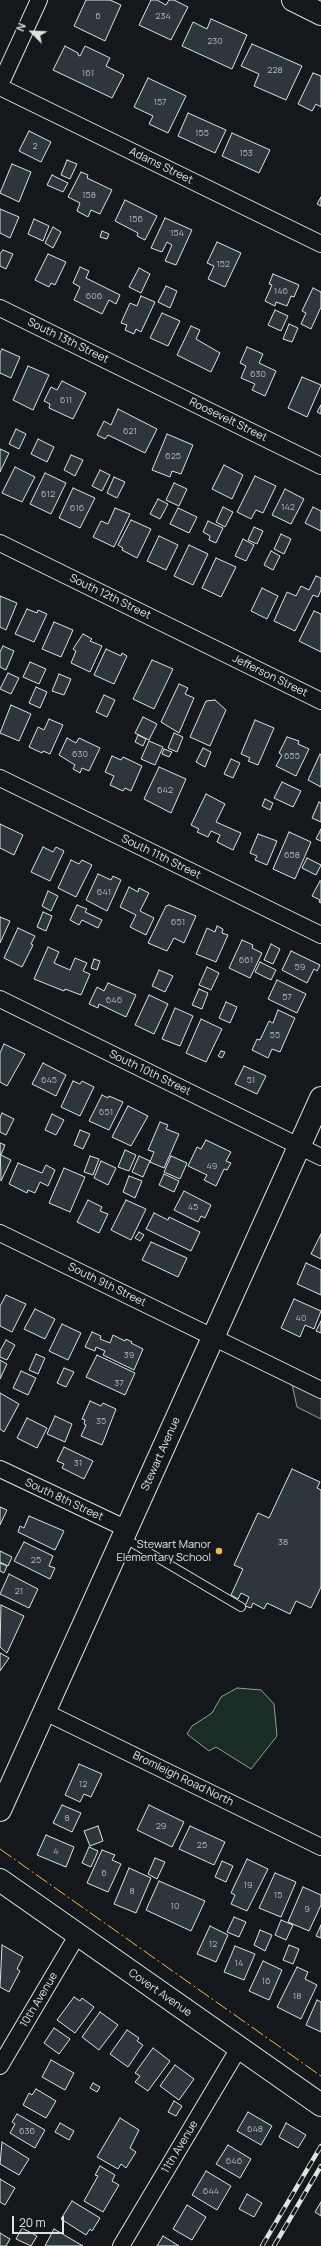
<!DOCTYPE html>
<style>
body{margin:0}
#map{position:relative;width:321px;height:2246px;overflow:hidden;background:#14181c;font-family:Manrope,sans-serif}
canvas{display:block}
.north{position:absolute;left:12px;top:12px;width:40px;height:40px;-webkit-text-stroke:3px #14181c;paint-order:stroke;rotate:294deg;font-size:11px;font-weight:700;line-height:16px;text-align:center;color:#d8e6dc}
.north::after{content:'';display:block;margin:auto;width:14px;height:18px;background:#d8e6dc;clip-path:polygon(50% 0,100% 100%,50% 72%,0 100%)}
.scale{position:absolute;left:12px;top:2216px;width:52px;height:18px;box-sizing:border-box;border:2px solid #d8e6dc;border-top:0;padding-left:5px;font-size:12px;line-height:14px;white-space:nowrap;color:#d8e6dc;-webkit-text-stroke:3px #14181c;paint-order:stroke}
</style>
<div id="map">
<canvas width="321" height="2246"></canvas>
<div class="north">N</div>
<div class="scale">20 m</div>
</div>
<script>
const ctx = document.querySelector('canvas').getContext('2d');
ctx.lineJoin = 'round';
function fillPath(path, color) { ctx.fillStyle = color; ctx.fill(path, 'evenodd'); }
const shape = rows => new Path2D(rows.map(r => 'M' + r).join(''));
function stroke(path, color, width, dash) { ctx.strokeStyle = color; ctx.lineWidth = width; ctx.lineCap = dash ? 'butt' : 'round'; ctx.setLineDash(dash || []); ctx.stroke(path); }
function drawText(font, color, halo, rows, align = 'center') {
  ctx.font = font + ' Manrope,sans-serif'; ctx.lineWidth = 3; ctx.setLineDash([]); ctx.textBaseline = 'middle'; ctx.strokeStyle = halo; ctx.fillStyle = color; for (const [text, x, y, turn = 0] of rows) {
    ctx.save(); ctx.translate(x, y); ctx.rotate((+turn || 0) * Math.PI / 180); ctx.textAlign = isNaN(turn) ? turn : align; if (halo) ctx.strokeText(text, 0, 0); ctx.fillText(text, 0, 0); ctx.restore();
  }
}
const green = shape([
 [237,1688,261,1690,274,1704,277,1736,251,1769,216,1747,209,1751,187,1734,192,1726,212,1713,221,1697,237,1688]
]);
fillPath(green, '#1a2d24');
stroke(green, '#939e99', 1);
const parking = shape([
 [290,1375,321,1390,321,1419,297,1407,290,1375]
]);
fillPath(parking, '#24282b');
stroke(parking, '#939e99', 1);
const building = shape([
 [86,0,110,0,121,5,105,41,74,26,86,0],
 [151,0,157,0,166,5,169,0,174,0,188,7,171,40,139,25,151,0],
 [211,19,247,35,232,69,182,46,193,22,207,29,211,19],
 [252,44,302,66,286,100,254,86,259,74,241,66,252,44],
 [65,46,78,53,78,55,80,56,85,46,110,58,106,66,124,75,112,98,53,70,65,46],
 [313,73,321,76,321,107,316,104,312,111,298,104,313,73],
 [148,78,186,96,168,133,149,124,153,116,134,107,148,78],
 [188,113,226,130,215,153,178,136,188,113],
 [29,131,51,142,41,162,19,151,29,131],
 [232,133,270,150,259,173,222,156,232,133],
 [67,160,77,164,70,179,61,175,67,160],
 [12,164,31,172,19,202,0,193,12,164],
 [81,172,88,175,87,178,112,190,100,214,91,210,88,217,77,211,80,203,68,197,81,172],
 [52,175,68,183,63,192,47,185,52,175],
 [321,197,321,206,317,204,321,197],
 [125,200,157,216,145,240,137,236,138,233,115,221,125,200],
 [0,209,19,217,10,238,0,233,0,209],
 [165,218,192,230,176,265,165,261,172,245,167,242,162,252,151,248,165,218],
 [34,219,49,226,43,241,28,234,34,219],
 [53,227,61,232,53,248,45,243,53,227],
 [102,231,109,234,107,239,100,237,102,231],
 [217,242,241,253,225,287,208,279,214,266,207,263,217,242],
 [3,250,13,254,6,269,0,266,0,254,3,250],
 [48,254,66,262,55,285,51,283,49,287,35,280,48,254],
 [80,267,89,271,86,278,120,295,116,304,109,300,102,314,74,300,80,287,73,283,80,267],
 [139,268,150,274,141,293,129,287,139,268],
 [273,274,299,285,294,297,291,296,287,306,276,302,275,306,265,301,272,285,269,284,273,274],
 [166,286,177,291,170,308,158,302,166,286],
 [313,288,321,292,321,307,311,329,301,324,306,313,302,311,313,288],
 [141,296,155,302,141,332,136,329,134,334,125,330,127,325,121,323,130,303,137,306,141,296],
 [275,310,288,316,281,331,268,325,275,310],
 [162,313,180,321,168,346,150,338,162,313],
 [289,324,298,328,292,342,283,339,289,324],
 [191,326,200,330,196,339,220,353,211,372,177,355,191,326],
 [247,347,263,354,259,363,276,371,265,396,252,390,255,384,241,378,246,366,240,363,247,347],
 [2,349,20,357,11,378,0,373,0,353,2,349],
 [28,366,49,375,33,410,13,400,28,366],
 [302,377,321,385,307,417,288,408,302,377],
 [62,381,86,393,73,419,49,408,50,404,44,401,51,387,57,390,62,381],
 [321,405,321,414,317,412,321,405],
 [118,409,157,429,145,453,108,435,105,439,97,435,104,421,111,425,118,409],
 [16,429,26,434,19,449,9,444,16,429],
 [167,434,193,445,181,474,172,471,170,477,152,470,167,434],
 [38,439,54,447,47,462,31,454,38,439],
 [0,449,9,453,0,472,0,449],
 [71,455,83,460,75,476,64,470,71,455],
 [224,465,243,475,232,499,212,489,224,465],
 [15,467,35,477,22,502,2,493,15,467],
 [100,470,110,475,102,491,92,486,100,470],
 [45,473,66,483,51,514,30,504,45,473],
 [255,476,276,486,263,513,256,510,251,519,237,512,255,476],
 [114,477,125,482,117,498,107,493,114,477],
 [174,483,187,489,179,506,166,500,174,483],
 [73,488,95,498,80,528,59,518,73,488],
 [285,489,304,499,291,524,272,515,285,489],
 [158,499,168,504,160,519,150,514,158,499],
 [223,507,233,512,225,527,216,522,223,507],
 [313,507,321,511,321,531,305,523,313,507],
 [115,508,130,514,114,547,93,537,101,521,108,524,115,508],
 [178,508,197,517,189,533,170,524,178,508],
 [131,520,151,529,137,558,122,550,123,548,118,545,131,520],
 [208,521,223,528,216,543,209,540,210,536,203,532,208,521],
 [254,527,263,531,257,544,248,540,254,527],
 [281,534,291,539,284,554,274,549,281,534],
 [159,536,178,545,166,570,147,561,159,536],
 [243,539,254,545,246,561,235,556,243,539],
 [189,545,208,554,193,585,174,576,189,545],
 [271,551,280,556,273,570,264,565,271,551],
 [216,558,236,567,221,597,202,588,216,558],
 [316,576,321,578,321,590,318,597,313,595,295,631,274,621,287,592,296,596,301,586,309,590,316,576],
 [262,588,278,596,267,619,251,611,262,588],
 [0,596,17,603,6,630,0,627,0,596],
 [27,609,37,613,38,610,47,614,34,642,15,634,27,609],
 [314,611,321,614,321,652,299,641,314,611],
 [54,622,73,630,61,657,42,649,54,622],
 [83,634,92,639,90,641,102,646,90,672,71,663,76,651,73,649,83,634],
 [3,646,14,651,6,670,0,667,0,652,3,646],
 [106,649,121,656,122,653,127,656,114,684,94,675,106,649],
 [152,660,173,669,154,709,133,699,152,660],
 [30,662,46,669,39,684,23,677,30,662],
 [8,673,19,678,11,694,0,689,8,673],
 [59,674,71,679,64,695,52,691,59,674],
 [179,684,188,688,185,694,194,698,179,733,161,722,179,684],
 [36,687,47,692,40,708,29,703,36,687],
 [104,695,115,700,107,717,96,712,104,695],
 [215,700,226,710,210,746,190,737,206,701,215,700],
 [11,705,31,714,19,741,0,733,11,705],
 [143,717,157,724,149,740,135,733,143,717],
 [49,719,63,725,50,754,43,751,42,753,29,747,38,727,44,730,49,719],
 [255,720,274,728,258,765,248,761,250,758,241,754,255,720],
 [174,733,183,737,177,752,168,748,174,733],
 [138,735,146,739,143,746,135,742,138,735],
 [287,737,299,741,298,744,309,749,296,776,276,766,282,755,279,753,287,737],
 [67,738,76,743,79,738,100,748,89,771,82,768,80,773,73,769,75,765,59,755,67,738],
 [149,741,163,747,155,765,141,759,149,741],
 [203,748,211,752,205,767,196,762,203,748],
 [164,749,172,752,169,757,162,754,164,749],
 [320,754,321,755,321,787,308,780,320,754],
 [112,756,121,760,123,757,142,766,131,791,125,788,123,791,110,785,114,776,105,772,112,756],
 [231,759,240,763,233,778,224,774,231,759],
 [159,767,186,779,171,813,144,799,159,767],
 [282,782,301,791,293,807,274,798,282,782],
 [206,794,225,804,216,822,241,833,233,850,217,842,220,835,211,831,208,837,197,832,199,829,191,825,206,794],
 [265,799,273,803,270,810,262,806,265,799],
 [319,802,321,803,321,822,312,818,319,802],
 [0,824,23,835,14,855,0,848,0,824],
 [321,829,321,841,316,839,321,829],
 [289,832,311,842,295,879,273,869,289,832],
 [258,834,277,841,267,865,255,860,257,856,250,853,258,834],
 [43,847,53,852,56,847,64,851,50,881,31,872,43,847],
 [307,858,321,865,316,875,302,868,307,858],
 [71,860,79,864,82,860,92,865,76,897,58,888,71,860],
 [98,874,111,880,113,876,121,880,107,911,86,900,98,874],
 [320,881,321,881,321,903,319,902,320,900,312,896,320,881],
 [129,887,138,892,139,888,149,893,140,911,154,918,146,935,130,927,136,915,120,907,129,887],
 [48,891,58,896,51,911,42,906,48,891],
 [77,905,87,909,85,912,102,920,98,928,82,920,79,925,70,920,77,905],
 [169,905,196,916,184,943,174,938,167,951,148,943,166,906,169,905],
 [43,912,52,916,46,931,37,927,43,912],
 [0,917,10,921,0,943,0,917],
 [217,926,223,929,222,933,228,935,216,962,196,954,207,928,215,932,217,926],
 [18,928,35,936,31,944,33,945,22,967,4,958,18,928],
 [242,940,253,945,252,948,262,953,250,978,229,968,242,940],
 [271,944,280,949,273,964,264,960,271,944],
 [48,947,59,952,54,963,70,970,75,958,87,963,83,971,90,974,81,995,65,989,64,991,34,979,48,947],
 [291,951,320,965,317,971,314,969,307,983,282,970,291,951],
 [94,959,100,961,97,970,91,968,94,959],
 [260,962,276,970,271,980,255,972,260,962],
 [207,967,219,973,211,990,199,985,207,967],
 [159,970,173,976,165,992,152,986,159,970],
 [277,980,306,994,297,1013,268,999,277,980],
 [108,983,136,995,126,1017,99,1004,98,1008,89,1004,97,987,104,991,108,983],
 [199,989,208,993,202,1009,192,1005,199,989],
 [149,995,168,1004,154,1034,135,1025,149,995],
 [226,1002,237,1007,230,1023,219,1018,226,1002],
 [175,1008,193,1016,180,1046,162,1039,175,1008],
 [278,1010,295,1018,280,1052,272,1049,268,1058,252,1050,257,1039,260,1040,269,1021,273,1023,278,1010],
 [201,1019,222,1029,206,1062,186,1053,201,1019],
 [4,1044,25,1054,7,1086,0,1082,0,1053,4,1044],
 [221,1051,225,1052,222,1058,218,1056,221,1051],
 [43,1063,66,1075,56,1096,32,1084,43,1063],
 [244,1066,266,1076,257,1094,235,1084,244,1066],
 [73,1081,80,1084,82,1081,94,1087,80,1116,61,1107,73,1081],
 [102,1095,108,1098,109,1096,123,1102,109,1130,89,1121,102,1095],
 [128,1106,148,1116,131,1146,112,1137,128,1106],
 [2,1113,14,1119,6,1135,0,1132,0,1118,2,1113],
 [52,1114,64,1120,56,1135,45,1130,52,1114],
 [160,1122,168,1125,166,1129,179,1134,164,1168,150,1162,154,1152,148,1150,160,1122],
 [80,1130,90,1134,83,1149,74,1145,80,1130],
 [206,1140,231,1152,226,1161,231,1163,227,1170,224,1169,216,1186,204,1180,207,1175,188,1166,197,1147,201,1149,206,1140],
 [0,1143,5,1145,1,1155,11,1160,1,1181,0,1143],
 [125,1150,136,1155,129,1171,118,1167,125,1150],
 [90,1156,99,1159,93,1175,84,1172,90,1156],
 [139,1156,150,1161,143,1177,132,1172,139,1156],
 [171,1156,187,1163,180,1179,164,1172,171,1156],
 [101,1161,116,1168,108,1185,94,1178,101,1161],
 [18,1163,42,1173,46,1165,55,1170,48,1186,40,1182,35,1193,28,1190,27,1193,9,1184,18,1163],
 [64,1168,85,1177,70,1212,49,1203,64,1168],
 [164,1174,179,1181,174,1192,159,1185,164,1174],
 [129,1176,142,1181,135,1198,123,1192,129,1176],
 [184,1191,211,1205,205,1218,201,1216,198,1222,174,1210,184,1191],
 [88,1200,102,1207,100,1211,108,1214,99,1233,77,1222,88,1200],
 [126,1200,146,1209,131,1240,111,1230,126,1200],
 [154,1213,168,1220,169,1217,200,1232,191,1251,146,1229,154,1213],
 [139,1232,144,1235,140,1241,135,1238,139,1232],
 [321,1234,321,1259,311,1254,321,1234],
 [151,1242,187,1258,178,1277,142,1260,151,1242],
 [306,1263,321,1270,321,1295,297,1284,306,1263],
 [6,1295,26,1304,12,1332,0,1326,0,1306,6,1295],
 [294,1299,321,1311,314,1329,305,1325,300,1337,281,1328,294,1299],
 [35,1309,55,1319,45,1339,24,1329,35,1309],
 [321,1321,321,1333,316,1331,321,1321],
 [62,1324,81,1333,68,1360,49,1351,62,1324],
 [92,1332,101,1336,100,1339,110,1343,113,1335,125,1341,126,1339,132,1342,131,1343,143,1349,134,1370,103,1355,105,1351,96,1347,95,1351,85,1347,92,1332],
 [6,1340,15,1345,7,1360,0,1357,0,1351,6,1340],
 [36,1354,45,1358,38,1374,29,1370,36,1354],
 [97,1355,135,1373,125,1395,86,1377,97,1355],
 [0,1360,7,1364,0,1379,0,1360],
 [64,1368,74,1372,66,1387,57,1383,64,1368],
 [21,1371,36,1378,28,1395,13,1388,21,1371],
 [0,1393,19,1404,4,1432,0,1429,0,1393],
 [90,1401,101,1406,103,1403,116,1409,102,1445,81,1436,86,1425,84,1424,85,1420,82,1419,90,1401],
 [55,1416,72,1424,65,1442,47,1434,55,1416],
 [27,1418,47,1428,37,1448,17,1438,27,1418],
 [64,1447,93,1461,84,1479,62,1468,64,1464,57,1461,64,1447],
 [292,1469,320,1482,317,1488,321,1490,321,1587,311,1608,296,1601,290,1614,267,1603,264,1609,253,1603,251,1608,245,1606,249,1597,241,1593,238,1599,231,1595,243,1569,234,1565,258,1513,269,1518,292,1469],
 [0,1507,7,1510,0,1525,0,1507],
 [29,1516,64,1531,55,1550,18,1532,20,1526,24,1528,29,1516],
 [24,1542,53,1556,49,1566,55,1568,50,1579,14,1561,24,1542],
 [0,1551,12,1557,8,1566,0,1562,0,1551],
 [0,1563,7,1566,4,1573,0,1571,0,1563],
 [9,1574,38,1589,29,1608,0,1594,9,1574],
 [1,1605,24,1616,7,1653,0,1647,1,1605],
 [0,1653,9,1658,0,1671,0,1653],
 [79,1764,102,1774,91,1797,84,1794,80,1802,65,1795,79,1764],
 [62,1805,81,1813,72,1832,53,1823,62,1805],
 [149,1805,184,1822,172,1847,137,1830,149,1805],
 [98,1826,103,1841,90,1846,84,1831,98,1826],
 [190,1826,225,1842,214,1865,179,1849,190,1826],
 [46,1835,74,1847,66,1867,37,1855,46,1835],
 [89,1847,98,1851,91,1867,82,1863,89,1847],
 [102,1850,115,1855,112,1860,121,1864,108,1892,87,1883,102,1850],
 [155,1858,165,1862,157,1879,148,1874,155,1858],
 [247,1859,268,1869,247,1911,231,1904,235,1895,231,1893,247,1859],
 [222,1861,233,1866,226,1882,215,1877,222,1861],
 [129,1868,151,1878,136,1913,114,1904,129,1868],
 [275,1873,296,1882,281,1917,259,1908,275,1873],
 [159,1881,205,1901,191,1931,146,1910,159,1881],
 [303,1887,321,1895,321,1905,309,1931,288,1922,303,1887],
 [234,1917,246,1922,239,1937,227,1932,234,1917],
 [281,1920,293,1925,286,1940,275,1935,281,1920],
 [321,1925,321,1938,316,1936,321,1925],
 [210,1926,228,1935,216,1962,197,1954,210,1926],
 [260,1930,272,1935,265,1951,254,1945,260,1930],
 [2,1945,23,1957,17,1969,20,1971,9,1992,0,1987,2,1945],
 [289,1945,299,1949,293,1964,283,1960,289,1945],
 [235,1946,255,1954,244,1980,224,1972,235,1946],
 [263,1961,282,1970,269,2000,249,1991,263,1961],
 [297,1967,308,1972,305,1979,317,1985,301,2019,277,2007,297,1967],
 [74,1997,80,2001,82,1998,94,2007,75,2033,57,2020,74,1997],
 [317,2000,321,2002,321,2032,306,2025,317,2000],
 [100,2012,118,2025,99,2050,82,2037,100,2012],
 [54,2028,70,2039,59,2054,44,2043,54,2028],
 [127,2030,139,2038,137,2041,143,2045,128,2067,110,2054,127,2030],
 [153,2048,170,2061,148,2091,135,2082,140,2076,135,2073,153,2048],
 [51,2060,74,2073,65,2090,42,2077,51,2060],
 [175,2065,194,2079,179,2100,160,2086,175,2065],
 [93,2083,100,2087,97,2092,90,2088,93,2083],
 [36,2089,56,2101,46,2118,23,2105,29,2093,32,2095,36,2089],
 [174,2101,182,2106,176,2116,168,2112,174,2101],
 [248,2112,272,2126,261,2145,237,2131,248,2112],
 [17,2114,45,2130,35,2148,10,2133,15,2124,12,2122,17,2114],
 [120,2118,139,2130,130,2148,136,2152,126,2168,121,2164,118,2169,97,2157,120,2118],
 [60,2123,74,2131,69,2140,55,2132,60,2123],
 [286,2123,306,2135,298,2148,279,2137,286,2123],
 [2,2142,29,2159,19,2175,0,2164,2,2142],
 [228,2145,251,2159,240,2178,216,2164,228,2145],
 [100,2166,115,2175,112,2181,119,2185,103,2212,84,2201,98,2176,95,2175,100,2166],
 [206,2171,231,2186,217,2210,192,2195,206,2171],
 [0,2179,15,2188,5,2205,0,2202,0,2179],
 [247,2194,262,2203,254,2217,239,2209,247,2194],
 [72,2201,100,2218,92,2231,90,2229,86,2235,61,2219,72,2201],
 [321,2202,321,2216,315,2212,321,2202],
 [187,2205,206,2217,192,2240,173,2229,187,2205],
 [22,2228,37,2236,31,2246,16,2239,22,2228],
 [54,2229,83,2246,45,2246,54,2229],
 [0,2233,10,2239,6,2246,0,2246,0,2233],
 [163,2236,179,2246,157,2246,163,2236]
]);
fillPath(building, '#2c363c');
stroke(building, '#d8e6dc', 1);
const service = shape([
 [124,1538,241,1607]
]);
const minor = shape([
 [0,85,39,0],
 [0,87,321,244],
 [0,308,321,466],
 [0,543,321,701],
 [0,778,321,935],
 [0,999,321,1157],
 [0,1233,321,1390],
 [0,1469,127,1529],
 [45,1712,321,1847],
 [0,2066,78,1934],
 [121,2246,239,2048]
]);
const secondary = shape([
 [293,0,321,14],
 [0,1810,321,1098],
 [0,1880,321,2105]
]);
stroke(service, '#d8e6dc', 10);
stroke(minor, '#d8e6dc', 18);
stroke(secondary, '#d8e6dc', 24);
stroke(service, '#14181c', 8);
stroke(minor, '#14181c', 16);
stroke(secondary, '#14181c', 22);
const rail = shape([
 [262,2246,321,2146],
 [274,2246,321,2166]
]);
stroke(rail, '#d8e6dc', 4.5);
stroke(rail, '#14181c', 3, [9]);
stroke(shape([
 [0,1849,321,2076]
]), '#ffb74d', 1, [14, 3, 2, 3]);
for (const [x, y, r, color] of [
 [219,1551,4,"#ffb74d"]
]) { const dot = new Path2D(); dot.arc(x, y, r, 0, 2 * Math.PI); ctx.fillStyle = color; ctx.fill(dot); stroke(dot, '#14181c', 1.5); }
drawText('9px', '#adbab4', null, [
 ["6",98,16],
 ["234",163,16],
 ["230",215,41],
 ["228",275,70],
 ["161",88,73],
 ["157",160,102],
 ["155",202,133],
 ["2",35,146],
 ["153",246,153],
 ["158",89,195],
 ["156",136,219],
 ["154",177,233],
 ["152",223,264],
 ["146",281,291],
 ["606",94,296],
 ["630",258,374],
 ["611",66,400],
 ["621",130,431],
 ["625",173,456],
 ["612",48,494],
 ["142",288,507],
 ["616",77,508],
 ["630",80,754],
 ["655",292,756],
 ["642",165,790],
 ["658",292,855],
 ["641",104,892],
 ["651",178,922],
 ["661",246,960],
 ["59",300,967],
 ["57",287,997],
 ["646",114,1000],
 ["55",275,1035],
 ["645",49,1080],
 ["51",251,1080],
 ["651",106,1112],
 ["49",212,1166],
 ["45",193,1207],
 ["40",301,1318],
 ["39",129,1355],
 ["37",119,1383],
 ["35",101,1421],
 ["31",78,1463],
 ["38",283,1542],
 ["25",36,1560],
 ["21",19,1591],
 ["12",83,1784],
 ["8",67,1818],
 ["29",161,1826],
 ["25",202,1845],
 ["4",56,1851],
 ["6",104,1873],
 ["19",248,1885],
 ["8",132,1891],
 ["15",278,1895],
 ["10",175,1906],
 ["9",307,1909],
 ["12",213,1944],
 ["14",239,1963],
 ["16",266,1981],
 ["18",297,1996],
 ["648",255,2129],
 ["636",27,2131],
 ["646",234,2161],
 ["644",211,2191]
]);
drawText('11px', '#d8e6dc', '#14181c', [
 ["Adams Street",161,166,26],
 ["South 13th Street",68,341,26],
 ["Roosevelt Street",228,420,26],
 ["South 12th Street",110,597,26],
 ["Jefferson Street",270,676,26],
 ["South 11th Street",161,857,26],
 ["South 10th Street",150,1073,26],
 ["South 9th Street",107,1285,26],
 ["Stewart Avenue",161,1454,-66],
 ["South 8th Street",64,1500,25],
 ["Bromleigh Road North",183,1779,26],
 ["Covert Avenue",160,1993,35],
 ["10th Avenue",39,2000,-59],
 ["11th Avenue",180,2147,-59]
]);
drawText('11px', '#d8e6dc', '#14181c', [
 ["Stewart Manor",211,1545],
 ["Elementary School",211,1558]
], 'right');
</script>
